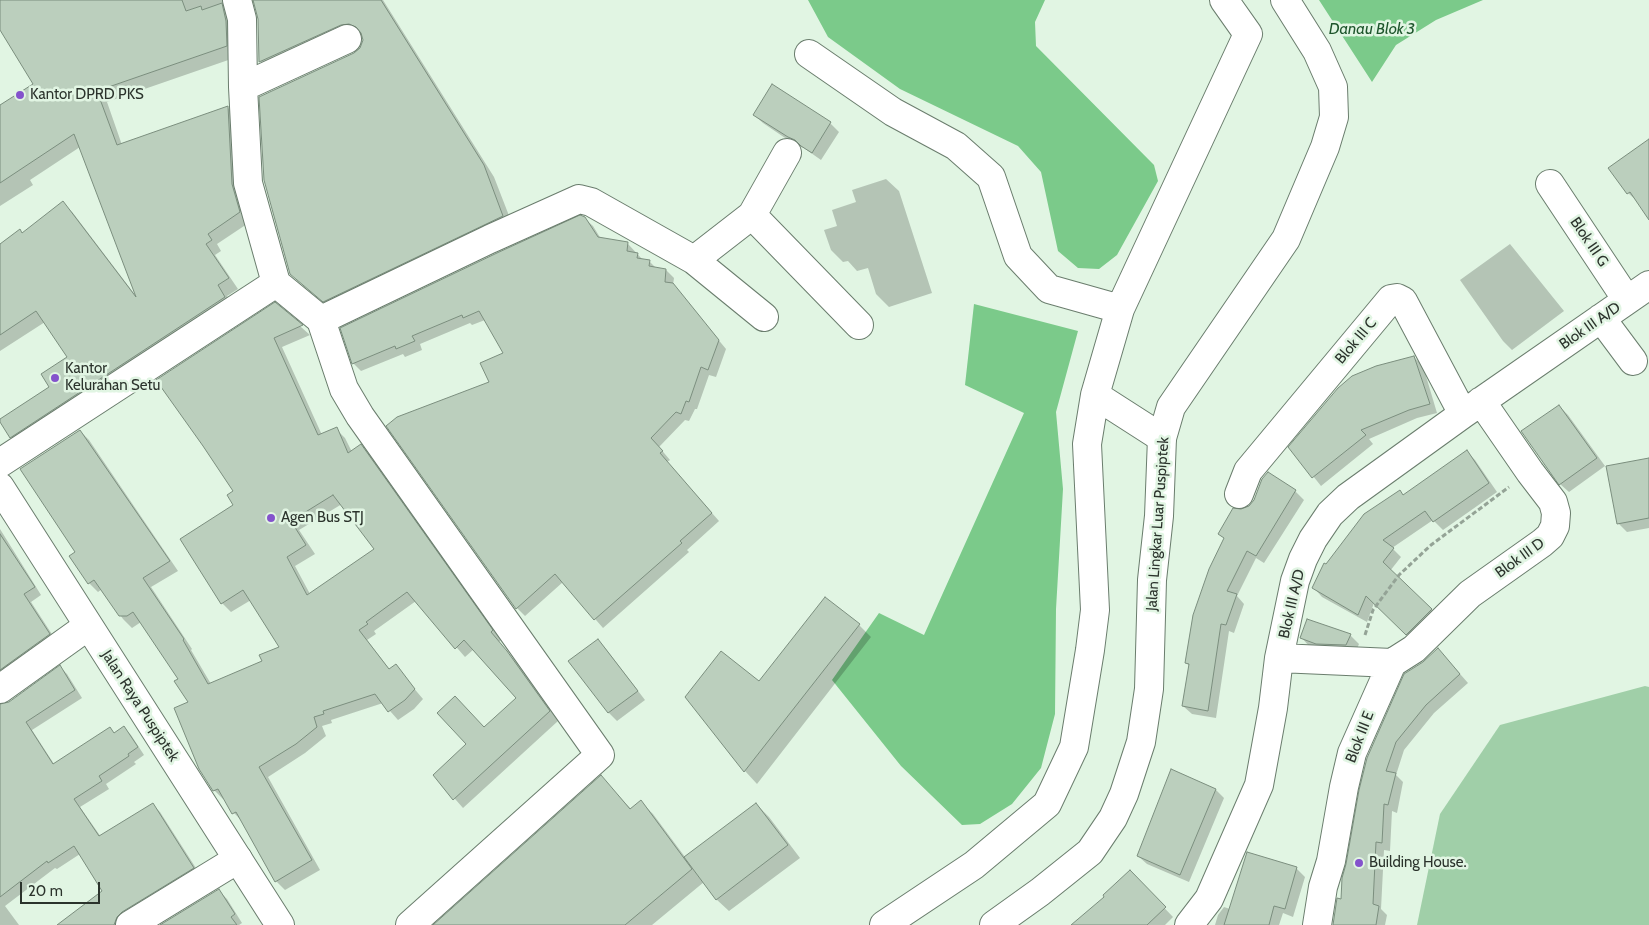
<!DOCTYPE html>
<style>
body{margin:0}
#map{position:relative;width:1649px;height:925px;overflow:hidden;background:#e1f5e3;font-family:Cabin,sans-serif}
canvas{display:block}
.scale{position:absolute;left:20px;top:882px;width:80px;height:22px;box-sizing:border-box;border:2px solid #2b332c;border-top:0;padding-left:6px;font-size:15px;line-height:18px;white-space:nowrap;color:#2b332c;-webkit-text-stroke:4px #e1f5e3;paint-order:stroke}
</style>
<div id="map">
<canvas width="1649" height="925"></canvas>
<div class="scale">20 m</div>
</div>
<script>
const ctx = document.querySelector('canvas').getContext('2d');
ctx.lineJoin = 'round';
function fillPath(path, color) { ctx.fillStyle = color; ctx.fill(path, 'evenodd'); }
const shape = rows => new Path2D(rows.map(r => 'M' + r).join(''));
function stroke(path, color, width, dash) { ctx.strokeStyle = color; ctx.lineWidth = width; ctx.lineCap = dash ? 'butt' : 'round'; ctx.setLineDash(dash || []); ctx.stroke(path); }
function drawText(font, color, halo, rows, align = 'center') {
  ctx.font = font + ' Cabin,sans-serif'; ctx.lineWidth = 5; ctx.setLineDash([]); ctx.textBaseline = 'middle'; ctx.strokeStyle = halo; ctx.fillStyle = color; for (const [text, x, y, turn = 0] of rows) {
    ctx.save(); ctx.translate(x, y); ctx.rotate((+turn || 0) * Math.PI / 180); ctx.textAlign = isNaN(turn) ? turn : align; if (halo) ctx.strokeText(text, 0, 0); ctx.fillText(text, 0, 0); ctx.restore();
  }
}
fillPath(shape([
 [1645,686,1649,687,1649,925,1417,925,1440,814,1500,725]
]), '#a0cfa8');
fillPath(shape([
 [808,0,1045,0,1035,22,1036,46,1154,165,1158,181,1117,255,1099,269,1078,268,1058,251,1041,172,1018,146,900,89,828,37],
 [1319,0,1483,0,1436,20,1396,45,1372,82],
 [974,304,1078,331,1056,412,1063,489,1056,609,1055,714,1041,768,1012,804,980,824,962,825,901,766,832,680,879,613,924,635,1024,413,965,385]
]), '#7bca8a');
fillPath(shape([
 [0,0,236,0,237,57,107,102,122,145,228,108,238,118,250,222,217,244,221,251,215,255,238,289,227,296,235,308,21,447,11,437,51,387,69,358,45,322,0,351,0,244,23,234,63,203,73,213,136,296,80,147,30,180,33,185,0,206,0,107,35,84,0,28],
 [254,0,383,0,494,177,513,226,335,311,302,284,291,273,354,54,361,48,364,41,363,34,352,35,271,72,261,62,259,18],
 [772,86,830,123,839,132,821,160,804,148,797,146,763,123,754,115],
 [1649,140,1649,218,1637,201,1628,193],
 [886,179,899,191,932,293,889,307,876,294,868,268,857,271,848,261,843,262,831,250,824,230,837,226,832,210,856,202,852,190],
 [584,218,593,226,601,239,628,244,643,260,649,261,656,268,666,270,674,278,673,285,726,349,716,377,709,375,697,409,695,409,689,421,685,420,659,447,670,460,667,462,719,521,687,550,689,552,603,628,563,582,525,616,517,608,388,426,490,383,504,353,485,320,472,325,470,323,420,344,422,350,405,357,403,354,361,371,353,363],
 [1510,244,1564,311,1512,350,1503,341,1460,280],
 [275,304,310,335,282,347,322,435,336,429,345,438,352,452,361,446,370,455,501,640,499,642,516,662,558,721,463,808,434,775,518,698,474,649,465,657,416,601,374,631,376,634,367,640,390,670,395,666,423,699,414,709,398,720,383,703,331,720,332,723,322,726,326,736,305,753,268,777,320,870,285,890,276,881,243,822,234,813,225,799,223,799,214,790,190,703,179,679,141,622,132,628,123,619,102,589,98,592,89,583,77,553,80,431,89,440,178,571,151,587,192,649,191,650,211,684,263,662,281,648,251,600,231,612,222,603,235,506,235,491],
 [342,504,376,550,310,594,295,566,315,554,299,530],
 [1414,357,1423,366,1437,413,1417,418,1369,439,1373,444,1321,486,1290,447],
 [1559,406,1568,415,1605,466,1569,492,1560,484],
 [1467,452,1475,460,1497,492,1443,530,1433,520,1392,548,1401,557,1390,571,1440,618,1416,642,1374,603,1367,622,1322,597,1314,588,1326,565,1404,496],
 [1649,459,1649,528,1627,532,1618,523],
 [1268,473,1295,491,1304,500,1264,563,1256,558,1237,596,1244,604,1234,633,1229,631,1216,718,1192,714,1183,706,1190,666,1186,663,1225,539,1220,534,1241,511,1250,507],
 [0,529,41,595,31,602,57,642,0,683],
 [859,625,871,637,757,784,745,771,687,697,759,683],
 [1350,635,1359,644,1355,653,1309,646,1301,637],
 [598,640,606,649,645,700,617,721,609,713,570,662],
 [1446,658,1468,683,1434,713,1404,750,1396,775,1403,782,1397,813,1392,811,1390,851,1384,850,1381,909,1387,915,1385,925,1334,925,1343,900,1361,790],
 [60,667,67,674,82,698,32,730,54,764,110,729,115,734,124,728,131,735,144,755,134,762,136,764,106,784,109,789,80,807,101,837,153,805,160,812,201,876,124,925,59,925,104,891,80,854,57,869,55,868,5,906,19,925,0,925,0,706,9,703],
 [601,777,631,809,641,802,653,814,685,857,756,804,769,817,800,858,729,911,716,899,704,882,652,925,435,925],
 [1216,790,1224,798,1189,882,1147,864,1138,856],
 [1296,868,1305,877,1293,917,1283,913,1279,925,1215,925,1218,915,1224,907,1230,909],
 [1130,872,1173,917,1165,925,1073,925,1106,897],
 [219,891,227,899,242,923,239,925,162,925]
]), '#0003');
const building = shape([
 [0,0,182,0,186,11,201,6,202,10,222,3,226,21,227,46,97,91,117,145,228,106,232,184,240,212,208,234,212,240,206,244,229,278,218,285,225,297,10,438,0,422,0,419,49,387,41,374,67,357,36,311,0,335,0,244,20,229,22,233,63,201,136,297,74,134,0,183,0,105,33,84,0,30,0,0],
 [253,0,381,0,484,165,503,216,323,302,290,274,264,180,259,97,354,53,360,48,363,40,361,33,356,27,349,24,341,25,259,62,258,19,253,0],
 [772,84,831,122,812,153,801,146,795,140,788,137,753,115,772,84],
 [1649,139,1649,220,1630,192,1627,194,1608,168,1649,139],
 [580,215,585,217,598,237,628,242,627,251,638,253,637,258,650,260,649,266,666,269,665,282,673,283,719,340,708,370,701,367,689,402,686,401,681,414,676,412,651,438,663,451,660,453,712,513,680,541,682,543,594,620,555,574,516,609,386,426,397,417,489,382,480,363,503,353,479,311,463,318,462,315,412,336,415,341,396,349,395,346,352,364,340,328,497,253,580,215],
 [275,302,303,325,274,338,318,435,337,427,348,453,361,444,493,630,491,632,507,651,550,711,453,800,433,775,466,744,437,713,455,696,484,727,516,698,464,640,455,649,407,592,366,622,368,624,359,630,389,669,396,664,415,689,405,700,388,712,375,694,323,711,324,714,314,717,317,727,296,744,259,767,312,860,275,882,236,812,232,814,218,789,213,791,199,769,174,708,188,702,174,681,178,679,133,612,127,616,119,616,94,580,88,584,69,556,75,552,20,469,80,430,170,561,143,578,184,639,183,640,208,684,262,661,259,655,279,647,243,590,221,604,180,539,233,505,227,495,233,491,203,446,156,380,275,302],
 [333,495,374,549,307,595,287,557,306,545,291,521,333,495],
 [1414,356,1430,404,1409,410,1361,430,1366,435,1312,478,1288,447,1338,388,1352,376,1376,366,1414,356],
 [1559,405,1597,458,1559,485,1521,431,1559,405],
 [1467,450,1489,483,1433,522,1425,511,1383,540,1394,548,1383,562,1432,609,1406,635,1366,596,1358,615,1312,588,1324,563,1326,564,1364,514,1400,490,1403,495,1467,450],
 [1649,458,1649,518,1617,524,1606,466,1649,458],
 [1268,472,1296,490,1256,556,1247,551,1227,591,1237,594,1226,625,1221,624,1208,711,1182,706,1189,664,1185,663,1193,615,1209,569,1224,538,1218,534,1233,508,1241,509,1249,506,1254,500,1262,479,1268,472],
 [0,534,35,587,24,594,50,634,0,670,0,534],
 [825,597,860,624,744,772,685,697,721,651,759,681,825,597],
 [1307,619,1351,634,1346,645,1316,644,1300,638,1307,619],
 [598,639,638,691,608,713,568,661,598,639],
 [1438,648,1460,674,1426,705,1396,742,1386,771,1396,773,1388,805,1384,804,1382,843,1376,842,1373,904,1379,906,1376,925,1333,925,1337,898,1341,899,1342,878,1346,864,1359,790,1367,758,1404,674,1423,662,1438,648],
 [60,665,75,690,26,722,53,764,110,727,114,733,124,726,138,747,128,754,129,756,99,776,102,781,74,799,99,836,153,803,194,868,122,912,117,917,114,925,57,925,102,891,74,846,48,863,47,861,0,897,0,704,9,702,60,665],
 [1171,769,1216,789,1180,875,1137,856,1171,769],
 [601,775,630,809,641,800,692,869,625,925,433,925,601,775],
 [756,803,788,845,716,900,684,857,756,803],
 [1247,852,1297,867,1285,909,1274,906,1269,925,1224,925,1247,852],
 [1130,870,1166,907,1147,925,1071,925,1104,897,1103,895,1130,870],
 [219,889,235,914,231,917,237,925,160,925,219,889]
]);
fillPath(building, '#bbcfbd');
stroke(building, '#7b8e7e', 1);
const minor = shape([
 [237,0,242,19,243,87,248,183,276,283,321,320,344,389,360,416,600,755,410,925],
 [809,54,893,112,956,146,991,177,1018,256,1049,289,1120,309],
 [243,87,347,39],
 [1550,184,1627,300],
 [752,215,859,325],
 [694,260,752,215,787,153],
 [1601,318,1633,361],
 [321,320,490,239,579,199,591,202,694,260,764,317],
 [1095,395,1162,438],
 [0,463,276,283],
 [1239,494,1248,471,1391,299,1397,298,1403,301,1463,414],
 [1279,658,1392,663,1352,753,1344,787,1331,861,1323,887,1317,925],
 [1392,663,1414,649,1470,594,1542,543,1550,536,1555,526,1556,513,1553,502,1530,472,1481,401],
 [0,689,88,626],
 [130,925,238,859],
 [884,925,974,865,1047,804,1074,747,1090,650,1095,610,1087,444,1095,395,1120,309,1248,34,1224,0],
 [1189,925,1209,899,1259,785,1273,708,1279,658,1295,581,1303,559,1313,539,1330,514,1348,497,1463,414,1649,285]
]);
const major = shape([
 [0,487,280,925],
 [994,925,1040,892,1090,852,1113,818,1124,794,1141,742,1149,689,1152,580,1159,516,1162,438,1171,407,1286,239,1325,147,1334,117,1333,87,1317,51,1285,0]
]);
stroke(minor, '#6a7d6d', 30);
stroke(major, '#6a7d6d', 30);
stroke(shape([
 [1365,635,1373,610,1399,575,1431,545,1509,487]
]), '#94a396', 3, [5, 2.5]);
stroke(minor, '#fff', 28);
stroke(major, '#fff', 28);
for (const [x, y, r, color] of [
 [20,95,5,"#8453cc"],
 [55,378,5,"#8453cc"],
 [271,518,5,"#8453cc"],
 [1359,863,5,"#8453cc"]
]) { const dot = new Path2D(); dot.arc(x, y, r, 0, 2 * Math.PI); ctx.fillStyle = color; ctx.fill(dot); stroke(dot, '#e1f5e3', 2); }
drawText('15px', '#2b332c', '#e1f5e3', [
 ["Kantor DPRD PKS",30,95],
 ["Kantor",65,369],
 ["Kelurahan Setu",65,386],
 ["Agen Bus STJ",281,518],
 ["Building House.",1369,863]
], 'left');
drawText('15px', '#2b332c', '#e1f5e3', [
 ["Blok III G",1589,242,56],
 ["Blok III A/D",1590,326,-35],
 ["Blok III C",1356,341,-50],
 ["Jalan Lingkar Luar Puspiptek",1158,524,-86],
 ["Blok III D",1520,558,-36],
 ["Blok III A/D",1292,604,-77],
 ["Jalan Raya Puspiptek",140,706,57],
 ["Blok III E",1360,737,-69]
]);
drawText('italic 16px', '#1e552c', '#e1f5e3', [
 ["Danau Blok 3",1372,29]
]);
</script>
